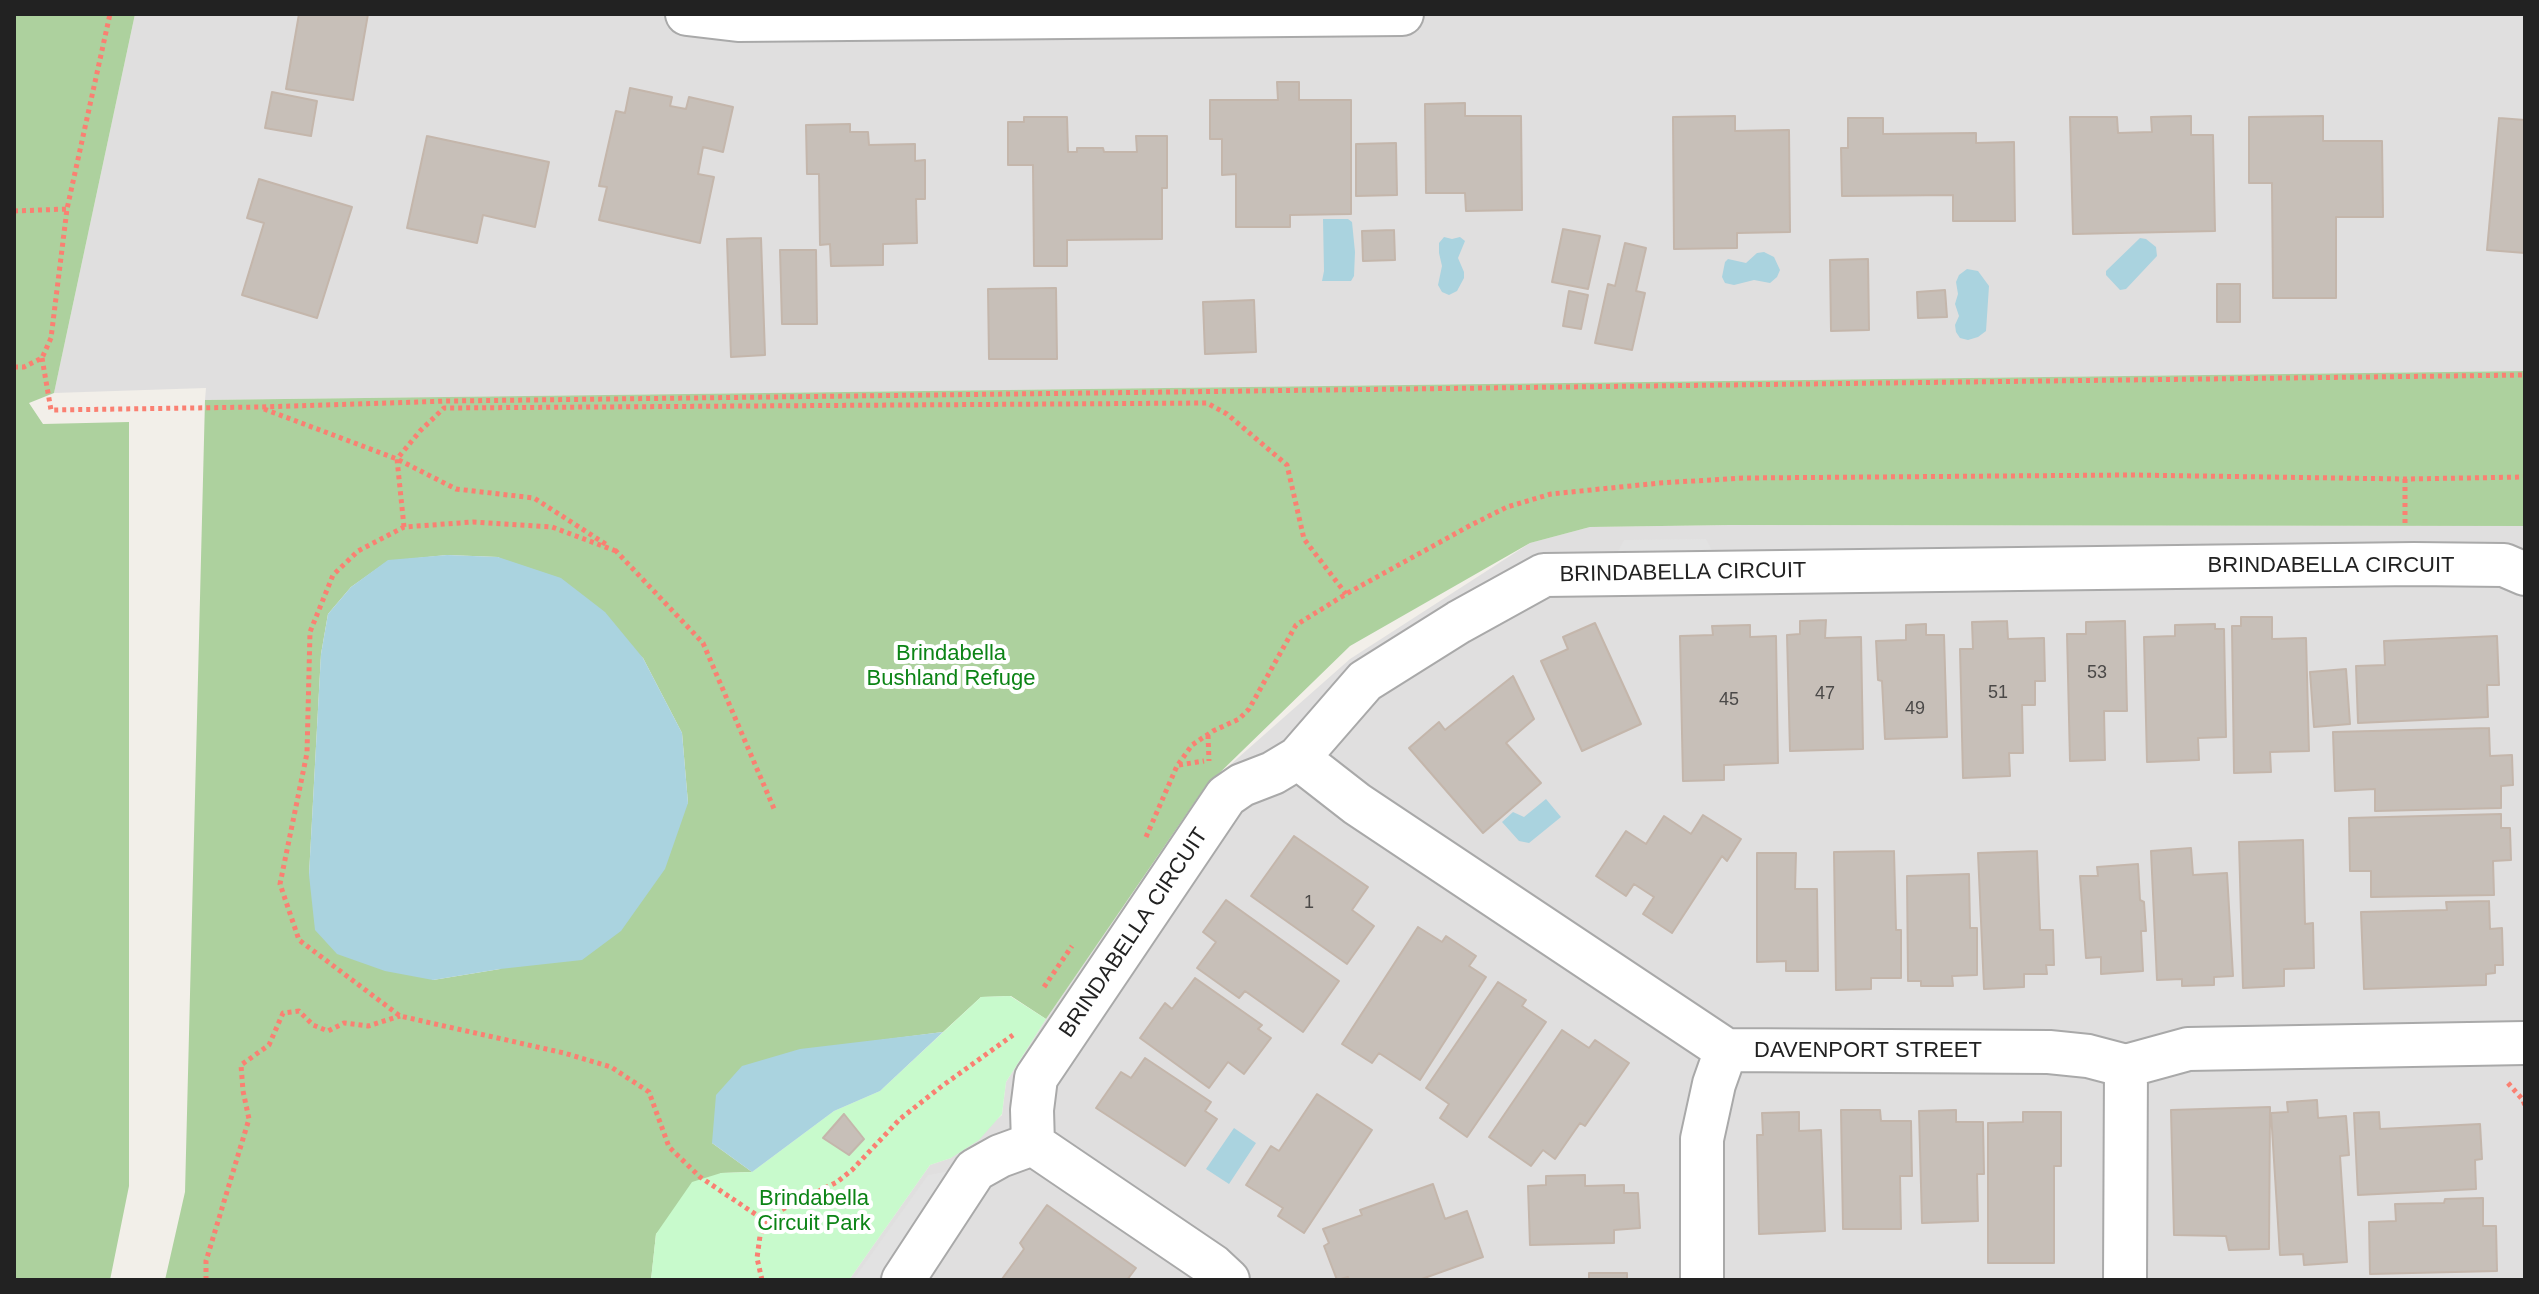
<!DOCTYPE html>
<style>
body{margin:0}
#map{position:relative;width:2539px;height:1294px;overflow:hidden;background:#f2efe9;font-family:Helvetica,sans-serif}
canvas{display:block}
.frame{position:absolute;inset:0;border:16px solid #222;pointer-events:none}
</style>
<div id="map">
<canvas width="2539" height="1294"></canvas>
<div class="frame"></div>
</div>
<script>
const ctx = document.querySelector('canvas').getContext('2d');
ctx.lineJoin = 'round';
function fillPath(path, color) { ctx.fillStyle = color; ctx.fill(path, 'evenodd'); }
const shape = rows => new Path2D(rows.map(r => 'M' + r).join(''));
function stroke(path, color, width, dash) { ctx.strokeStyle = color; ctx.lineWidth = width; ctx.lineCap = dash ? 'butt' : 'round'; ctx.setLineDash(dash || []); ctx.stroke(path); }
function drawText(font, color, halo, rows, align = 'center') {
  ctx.font = font + ' Helvetica,sans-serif'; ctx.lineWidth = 8; ctx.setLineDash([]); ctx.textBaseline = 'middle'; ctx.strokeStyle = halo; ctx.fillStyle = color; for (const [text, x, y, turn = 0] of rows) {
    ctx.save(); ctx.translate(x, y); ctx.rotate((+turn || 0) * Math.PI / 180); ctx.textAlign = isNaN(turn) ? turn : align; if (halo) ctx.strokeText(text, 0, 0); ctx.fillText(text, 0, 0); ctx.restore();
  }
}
fillPath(shape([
 [135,14,2525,14,2525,371,205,400,206,388,54,393],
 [1731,525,2525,526,2525,1280,849,1280,930,1165,951,1158,1002,1115,1006,1082,1046,1019,1205,787,1350,659,1530,543,1590,527]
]), '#e0dfdf');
fillPath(shape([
 [14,14,135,14,54,393,29,403,43,424,129,422,129,1186,110,1280,14,1280],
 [2525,371,2525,526,1731,525,1590,527,1530,543,1350,646,1205,787,1046,1019,1011,996,981,997,943,1032,842,1045,712,1143,752,1172,721,1173,656,1234,651,1280,165,1280,185,1192,205,400],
 [447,555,498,557,643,658,682,733,688,803,500,969,433,980,309,875,321,654,328,614,351,587,388,561]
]), '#add19e');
fillPath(shape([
 [1010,996,1046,1019,1006,1082,1002,1114,979,1140,951,1158,930,1165,849,1280,651,1280,656,1234,692,1182,721,1173,752,1172,834,1111,880,1091,981,997]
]), '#c8facc');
fillPath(shape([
 [1706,539,1713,552,1617,553,1624,540],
 [951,1171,877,1280,853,1280,928,1175]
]), '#e2e2e2');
fillPath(shape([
 [1323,219,1348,219,1352,222,1355,252,1354,276,1351,281,1322,281,1324,271],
 [1444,237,1452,239,1460,237,1465,241,1458,258,1464,272,1464,278,1457,291,1449,295,1442,292,1438,285,1442,266,1439,253,1439,243],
 [2140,238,2146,239,2156,247,2157,256,2126,289,2120,290,2106,275,2106,271],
 [1764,252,1774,257,1780,270,1777,277,1770,283,1754,280,1734,285,1725,283,1722,277,1725,262,1728,259,1746,263,1757,253],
 [1967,269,1978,271,1989,286,1986,331,1978,337,1968,340,1960,338,1956,332,1955,325,1959,316,1955,304,1958,294,1956,282,1959,275],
 [447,555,498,557,561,578,605,612,643,658,682,733,688,803,665,869,621,931,582,960,500,969,433,980,385,971,337,954,315,930,309,875,321,654,328,614,351,587,388,560],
 [1546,799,1561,817,1529,843,1519,841,1502,822,1513,812,1524,817],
 [943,1032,880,1091,834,1111,752,1172,712,1143,716,1095,742,1066,800,1049],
 [1234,1128,1256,1143,1229,1184,1206,1169]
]), '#aad3df');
const building = shape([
 [299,14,368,14,353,100,286,89,299,14],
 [1277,82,1299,82,1299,100,1351,100,1351,214,1290,215,1290,227,1236,227,1236,174,1222,175,1222,139,1210,139,1210,100,1278,100,1277,82],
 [630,88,672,97,670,106,686,109,689,97,733,107,723,152,703,147,698,174,714,177,700,243,599,220,607,187,599,186,616,111,625,113,630,88],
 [272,92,317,101,311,136,265,128,272,92],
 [1465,103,1465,116,1521,116,1522,210,1466,211,1465,193,1426,193,1425,104,1465,103],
 [1735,116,1735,131,1789,130,1790,232,1737,233,1737,248,1674,249,1673,117,1735,116],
 [2191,116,2191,135,2213,135,2215,231,2073,234,2070,117,2117,117,2118,133,2152,132,2151,117,2191,116],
 [2323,116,2323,141,2382,141,2383,217,2336,217,2336,298,2273,298,2272,183,2249,183,2249,117,2323,116],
 [1024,117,1067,117,1068,152,1077,152,1077,148,1103,148,1104,152,1137,152,1136,136,1167,136,1167,188,1162,188,1162,239,1067,240,1067,266,1034,266,1033,165,1008,165,1008,122,1024,122,1024,117],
 [1848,118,1883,118,1883,134,1976,133,1976,143,2014,142,2015,221,1953,221,1953,195,1842,196,1841,148,1848,148,1848,118],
 [2499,118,2525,120,2525,253,2487,250,2499,118],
 [850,124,850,132,868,132,869,145,915,144,915,161,925,160,925,199,916,199,917,243,883,244,883,265,831,266,830,244,820,245,819,174,807,174,806,125,850,124],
 [427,136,549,162,535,227,483,215,477,243,407,228,427,136],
 [1396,143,1397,195,1356,196,1356,144,1396,143],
 [259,179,352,207,317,318,242,295,264,223,247,218,259,179],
 [1563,229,1600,236,1588,289,1552,282,1563,229],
 [1394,230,1395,260,1363,261,1362,231,1394,230],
 [761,238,765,355,731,357,727,239,761,238],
 [1625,243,1646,248,1636,291,1645,293,1632,350,1595,343,1608,284,1615,286,1625,243],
 [780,250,816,250,817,324,782,324,780,250],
 [1868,259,1869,330,1831,331,1830,260,1868,259],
 [2217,284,2240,284,2240,322,2217,322,2217,284],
 [1056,288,1057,359,989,359,988,289,1056,288],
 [1945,290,1947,317,1918,318,1917,292,1945,290],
 [1569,291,1588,295,1581,329,1563,326,1569,291],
 [1254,300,1256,352,1205,354,1203,302,1254,300],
 [2241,617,2272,617,2272,639,2306,638,2309,751,2270,752,2271,772,2234,773,2232,626,2241,626,2241,617],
 [1826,620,1825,638,1861,637,1863,749,1790,751,1787,635,1800,634,1800,621,1826,620],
 [2007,621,2008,639,2044,638,2045,681,2035,681,2035,705,2022,705,2023,753,2009,753,2010,776,1963,778,1960,649,1973,649,1972,622,2007,621],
 [2125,621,2127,711,2104,711,2105,760,2070,761,2067,634,2086,634,2086,622,2125,621],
 [1595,623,1641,724,1582,751,1541,661,1568,649,1563,637,1595,623],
 [1926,624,1926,635,1944,635,1947,737,1885,739,1882,681,1878,680,1876,641,1906,640,1906,625,1926,624],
 [2215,624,2215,629,2224,629,2226,737,2198,738,2199,760,2147,762,2144,637,2175,636,2175,625,2215,624],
 [1750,625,1750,637,1776,636,1778,763,1724,765,1724,780,1683,781,1680,636,1713,635,1712,626,1750,625],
 [2497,636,2499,685,2487,685,2488,717,2358,723,2356,666,2385,665,2384,641,2497,636],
 [2346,669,2350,724,2314,727,2310,672,2346,669],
 [1513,676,1534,719,1506,743,1541,783,1483,833,1409,748,1439,722,1445,730,1513,676],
 [2489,728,2490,756,2512,755,2513,785,2501,786,2501,808,2375,811,2375,789,2335,791,2333,732,2489,728],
 [2501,814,2501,828,2510,828,2511,860,2493,861,2494,895,2371,897,2371,871,2350,871,2349,818,2501,814],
 [1703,815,1741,839,1727,861,1722,856,1672,933,1643,914,1654,897,1634,884,1626,896,1596,876,1626,831,1646,844,1664,816,1691,834,1703,815],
 [1294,836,1368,887,1352,910,1374,926,1347,964,1251,896,1294,836],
 [2303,840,2305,924,2313,923,2314,968,2284,969,2284,986,2243,988,2239,842,2303,840],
 [2191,848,2193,875,2227,873,2233,976,2214,977,2214,985,2182,986,2182,979,2157,980,2151,851,2191,848],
 [1894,851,1896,930,1901,930,1901,978,1871,978,1871,989,1836,990,1834,852,1894,851],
 [2037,851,2040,930,2053,930,2054,965,2046,965,2047,974,2024,974,2024,987,1984,989,1978,853,2037,851],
 [1757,853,1796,853,1795,889,1817,889,1818,971,1786,971,1786,961,1757,962,1757,853],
 [2138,864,2140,900,2144,902,2146,931,2141,931,2143,971,2101,974,2101,957,2086,958,2080,876,2098,876,2097,867,2138,864],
 [1969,874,1970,928,1977,928,1977,975,1952,976,1953,986,1921,986,1921,981,1908,981,1907,876,1969,874],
 [1226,900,1339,981,1303,1032,1245,991,1239,998,1197,968,1216,942,1203,932,1226,900],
 [2489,901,2490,929,2502,928,2503,965,2495,965,2495,973,2486,974,2486,985,2364,989,2361,912,2447,910,2446,902,2489,901],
 [1418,927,1442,942,1446,936,1476,956,1469,966,1486,977,1420,1080,1379,1053,1372,1063,1342,1044,1418,927],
 [1195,978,1262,1025,1258,1029,1271,1038,1244,1074,1228,1062,1209,1088,1140,1038,1165,1003,1172,1009,1195,978],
 [1498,982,1526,1000,1522,1006,1546,1022,1467,1137,1440,1118,1449,1104,1426,1088,1498,982],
 [1562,1030,1589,1048,1595,1040,1629,1063,1585,1126,1580,1123,1555,1159,1543,1150,1531,1166,1489,1137,1562,1030],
 [1145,1058,1211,1102,1205,1111,1217,1119,1185,1166,1096,1108,1121,1072,1131,1078,1145,1058],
 [1317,1094,1372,1130,1304,1233,1278,1216,1283,1208,1246,1185,1271,1146,1279,1151,1317,1094],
 [2317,1100,2318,1118,2346,1116,2349,1155,2340,1156,2347,1262,2304,1265,2303,1254,2280,1255,2271,1113,2288,1112,2287,1102,2317,1100],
 [2270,1107,2269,1249,2229,1250,2226,1236,2174,1235,2171,1110,2270,1107],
 [1841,1110,1880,1110,1881,1121,1911,1121,1912,1176,1900,1176,1901,1229,1843,1229,1841,1110],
 [1956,1110,1956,1122,1983,1122,1984,1174,1977,1174,1978,1221,1922,1223,1919,1111,1956,1110],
 [1799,1112,1799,1131,1821,1130,1825,1231,1759,1234,1757,1135,1763,1135,1762,1113,1799,1112],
 [2023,1112,2061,1112,2061,1166,2054,1166,2054,1263,1988,1263,1988,1123,2023,1122,2023,1112],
 [2379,1112,2380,1129,2480,1124,2482,1159,2475,1160,2476,1189,2358,1195,2354,1113,2379,1112],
 [844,1114,864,1139,849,1155,823,1138,844,1114],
 [1585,1175,1585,1186,1624,1185,1624,1193,1638,1193,1640,1228,1614,1230,1614,1243,1530,1245,1528,1186,1546,1185,1546,1176,1585,1175],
 [1433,1184,1445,1219,1467,1211,1483,1257,1419,1280,1349,1280,1348,1277,1337,1280,1324,1246,1329,1243,1323,1229,1362,1215,1360,1210,1433,1184],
 [2483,1198,2483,1226,2496,1226,2497,1271,2370,1274,2369,1222,2396,1221,2395,1204,2444,1203,2445,1199,2483,1198],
 [1047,1205,1136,1268,1127,1280,1002,1279,1024,1249,1020,1243,1047,1205],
 [1589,1273,1627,1273,1627,1280,1538,1280,1589,1279,1589,1273]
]);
fillPath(building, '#c7bfb8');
stroke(building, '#c4b6ab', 2);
const minor = shape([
 [687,14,738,20,1402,14],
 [1298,758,1357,804,1726,1050,2049,1052,2088,1056,2126,1066,2188,1049,2525,1043],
 [1033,1144,1213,1266,1228,1280],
 [903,1280,975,1170,1000,1156,1033,1144,1032,1110,1036,1078,1226,796,1242,785,1273,773,1298,758,1365,681,1459,622,1544,575,2414,564,2504,565,2525,574],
 [1702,1280,1702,1139,1714,1084,1726,1050],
 [2125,1280,2126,1066]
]);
stroke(minor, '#a9a9a9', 46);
stroke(shape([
 [14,211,67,209],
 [42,358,51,410,259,407,450,401,2525,375],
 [14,367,24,367,42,358,51,338,67,209,110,14],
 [264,409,397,459,456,489,534,498,607,545],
 [2405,479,2405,526],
 [404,527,397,459,420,431,444,408,1207,403,1227,414,1287,465,1304,539,1346,594],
 [615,550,703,643,775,811],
 [616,551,552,527,473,522,404,527,358,551,333,575,310,632,307,753,280,884,299,940,400,1016,564,1053,611,1067,649,1092,669,1147,700,1177,767,1222],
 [1208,735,1209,761],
 [1179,765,1204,761],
 [1146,837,1177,766,1192,745,1213,731,1239,719,1249,709,1296,625,1346,594,1471,525,1507,507,1551,494,1660,483,1743,478,2131,475,2405,479,2525,477],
 [1044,987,1072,946],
 [2508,1083,2523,1100,2525,1106],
 [206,1280,206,1261,249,1119,243,1091,241,1065,269,1045,283,1013,299,1011,313,1025,328,1031,344,1023,368,1026,400,1016],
 [762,1280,757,1258,760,1236,767,1222,779,1211,837,1182,852,1170,900,1119,942,1086,1013,1035]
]), '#fa8072', 5, [4, 4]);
stroke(minor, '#fff', 42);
drawText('18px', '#4b4948', null, [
 ["53",2097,673],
 ["51",1998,693],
 ["47",1825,694],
 ["45",1729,700],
 ["49",1915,709],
 ["1",1309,903]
]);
drawText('22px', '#222', '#fff', [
 ["BRINDABELLA CIRCUIT",2331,566],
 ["BRINDABELLA CIRCUIT",1683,573,-1],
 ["BRINDABELLA CIRCUIT",1134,933,-56],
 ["DAVENPORT STREET",1868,1051]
]);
drawText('22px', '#0c8416', '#fff', [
 ["Brindabella",951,654],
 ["Bushland Refuge",951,679],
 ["Brindabella",814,1199],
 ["Circuit Park",814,1224]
]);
</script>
